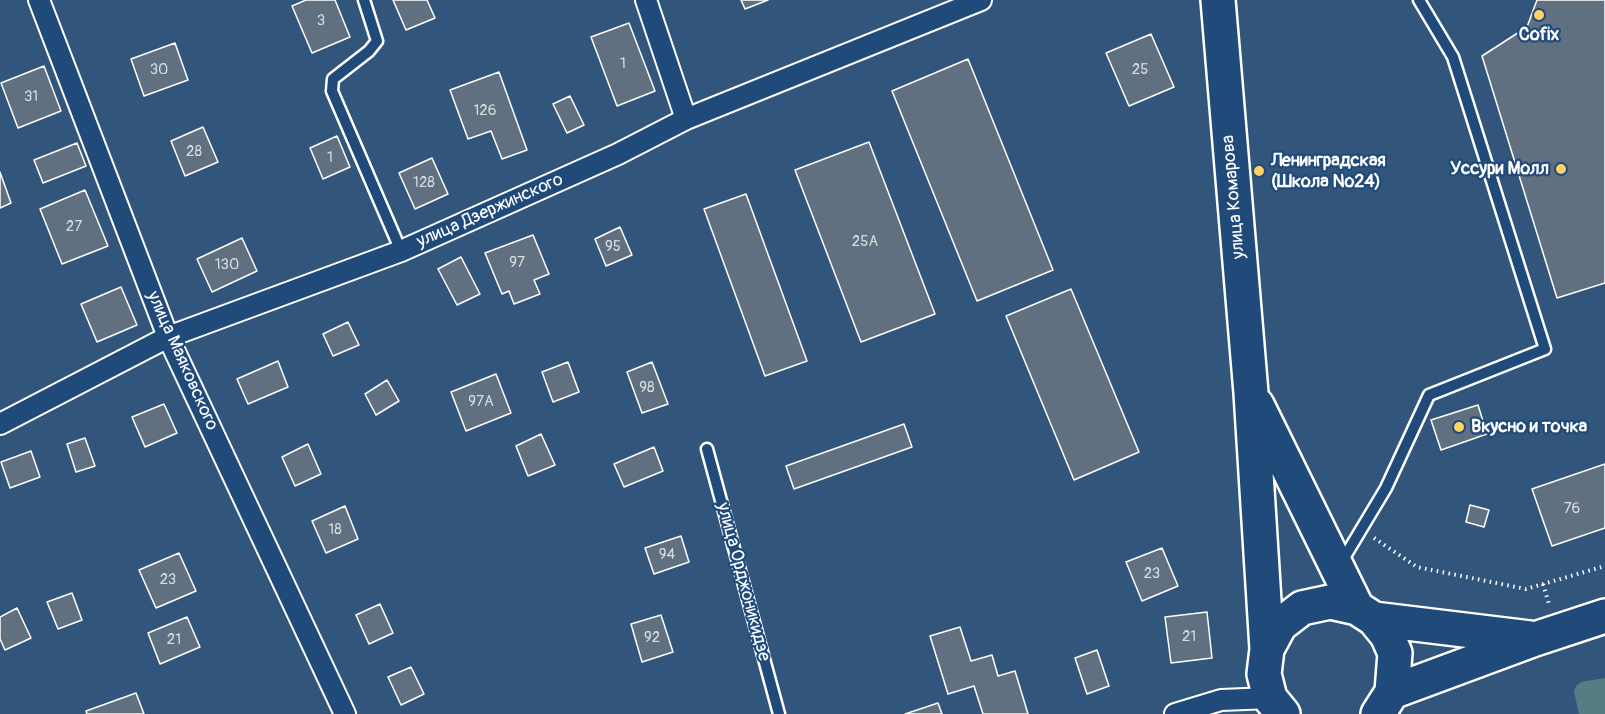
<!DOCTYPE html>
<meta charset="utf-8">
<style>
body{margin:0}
canvas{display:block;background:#32557c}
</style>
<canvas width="1605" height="714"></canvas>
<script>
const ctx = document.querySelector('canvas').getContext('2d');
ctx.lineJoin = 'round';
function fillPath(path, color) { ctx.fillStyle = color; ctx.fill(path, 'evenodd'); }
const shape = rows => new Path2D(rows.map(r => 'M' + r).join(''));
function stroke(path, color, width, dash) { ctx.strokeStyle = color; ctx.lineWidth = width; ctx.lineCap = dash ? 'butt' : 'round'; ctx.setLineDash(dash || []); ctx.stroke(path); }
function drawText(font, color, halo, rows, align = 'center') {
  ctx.font = font + ' Pangolin,sans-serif'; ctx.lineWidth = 4.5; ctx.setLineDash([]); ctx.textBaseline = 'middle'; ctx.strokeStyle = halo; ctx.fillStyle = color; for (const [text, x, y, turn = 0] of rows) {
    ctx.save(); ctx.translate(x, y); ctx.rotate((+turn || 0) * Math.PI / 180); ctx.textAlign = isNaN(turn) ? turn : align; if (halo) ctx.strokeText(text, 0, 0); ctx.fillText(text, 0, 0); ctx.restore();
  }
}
fillPath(shape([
 [1605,678,1605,714,1579,714,1574,692,1576,686,1581,682]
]), '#557e84');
const building = shape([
 [306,0,335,0,350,37,312,53,292,6,306,0],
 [393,0,427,0,435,18,406,30,393,0],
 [741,0,768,0,745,9,741,0],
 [1537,0,1605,0,1605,283,1557,298,1482,56,1527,27,1537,0],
 [629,23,655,91,617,106,591,37,629,23],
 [1151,34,1174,87,1129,106,1106,53,1151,34],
 [175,43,188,80,144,96,131,59,175,43],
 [968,59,1053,270,977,301,892,91,968,59],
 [44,66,61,111,18,128,1,83,44,66],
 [499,72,527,150,502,159,491,131,468,139,450,90,499,72],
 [570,96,584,125,567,133,553,104,570,96],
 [203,127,218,162,185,176,171,141,203,127],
 [337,136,350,167,323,179,310,148,337,136],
 [869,142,935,314,861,342,795,170,869,142],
 [77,143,86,166,43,183,34,160,77,143],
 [432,158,448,194,415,209,399,173,432,158],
 [0,172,11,203,0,208,0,172],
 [85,190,108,246,62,264,40,209,85,190],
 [746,194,807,361,765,376,704,209,746,194],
 [620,227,632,255,606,266,595,239,620,227],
 [533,235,549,274,534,280,540,294,514,304,509,291,502,294,485,253,533,235],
 [242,238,257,271,212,292,197,259,242,238],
 [461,257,480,294,457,305,438,269,461,257],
 [121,287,137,325,97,342,81,304,121,287],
 [1071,289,1139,452,1074,480,1006,316,1071,289],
 [348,322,359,345,333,356,323,334,348,322],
 [278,361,288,387,248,404,237,379,278,361],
 [568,362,579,392,553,402,542,372,568,362],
 [652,362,668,404,642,413,627,372,652,362],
 [496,374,511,413,466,431,451,392,496,374],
 [387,380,399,401,376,415,365,394,387,380],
 [164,404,177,433,145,447,132,417,164,404],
 [1478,405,1487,434,1441,450,1431,420,1478,405],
 [904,424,912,447,794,489,786,466,904,424],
 [541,434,555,465,528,476,516,446,541,434],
 [85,438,95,466,76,472,67,444,85,438],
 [308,444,321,474,295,486,282,457,308,444],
 [654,447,663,471,624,487,614,464,654,447],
 [31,451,40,477,10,488,1,462,31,451],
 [1605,464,1605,528,1552,546,1532,489,1605,464],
 [1470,505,1489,510,1484,527,1466,522,1470,505],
 [345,506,358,539,326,553,312,521,345,506],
 [681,536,689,562,654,574,645,548,681,536],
 [1162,548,1178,586,1142,601,1126,562,1162,548],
 [179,553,196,591,156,608,139,570,179,553],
 [72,593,82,620,58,629,47,602,72,593],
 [380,604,393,633,369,644,356,615,380,604],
 [17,608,31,638,5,650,0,639,0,617,17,608],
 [1207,612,1212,658,1171,663,1165,617,1207,612],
 [661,615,673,652,642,662,631,624,661,615],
 [187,617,200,647,160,664,148,633,187,617],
 [960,627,971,661,992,655,998,676,1015,671,1028,714,983,714,974,686,948,694,930,636,960,627],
 [1097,650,1109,686,1087,694,1075,658,1097,650],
 [411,667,424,694,401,705,388,677,411,667],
 [136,693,144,714,87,714,86,711,136,693],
 [938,703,942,714,905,714,938,703]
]);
fillPath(building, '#607080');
stroke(building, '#fff', 1.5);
const service = shape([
 [364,0,377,41,369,51,333,79,332,91,401,251],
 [707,449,779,714],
 [1341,563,1386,488,1429,395,1545,349,1453,57,1419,0]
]);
const minor = shape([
 [39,0,168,337,345,714],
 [646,0,686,119],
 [0,424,168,337,401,251,618,154,686,119,981,0],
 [1175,714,1221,700,1270,698]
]);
const trunk = shape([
 [1218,0,1251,393,1267,649],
 [1257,405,1357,608],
 [1374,619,1530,638],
 [1392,692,1535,639,1605,616],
 [1283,714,1270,698,1264,674,1267,649,1280,625,1302,608,1330,602,1357,608,1374,619,1387,635,1395,653,1392,692,1378,714]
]);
stroke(service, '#fff', 15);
stroke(minor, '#fff', 24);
stroke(trunk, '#fff', 38);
stroke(shape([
 [1374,538,1417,567,1526,589,1605,566],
 [1543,584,1549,604]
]), '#fff', 4, [1.5, 4.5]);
stroke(service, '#1f4a7a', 10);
stroke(minor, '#1f4a7a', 20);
stroke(trunk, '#1f4a7a', 33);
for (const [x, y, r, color] of [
 [1539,15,6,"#ffd166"],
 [1561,169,6,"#ffd166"],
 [1259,171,6,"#ffd166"],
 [1459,427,6,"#ffd166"]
]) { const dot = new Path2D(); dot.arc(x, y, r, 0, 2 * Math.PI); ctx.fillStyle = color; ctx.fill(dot); stroke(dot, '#1f4a7a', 2); }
drawText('15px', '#d7dbdf', null, [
 ["3",321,21],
 ["1",623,64],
 ["30",159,70],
 ["25",1140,70],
 ["31",31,97],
 ["126",485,111],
 ["28",194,152],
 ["1",330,158],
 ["128",424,183],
 ["27",74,227],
 ["25А",865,242],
 ["95",613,247],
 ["97",517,263],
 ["130",227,265],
 ["98",647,388],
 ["97А",481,402],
 ["76",1572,509],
 ["18",335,530],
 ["94",667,555],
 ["23",1152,574],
 ["23",168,580],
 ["21",1189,637],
 ["92",652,638],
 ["21",174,640]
]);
drawText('bold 18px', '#fff', '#1f4a7a', [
 ["Cofix",1539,35,"center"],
 ["Ленинградская",1271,161],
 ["(Школа №24)",1271,182],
 ["Уссури Молл",1549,169,"right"],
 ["Вкусно и точка",1471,427]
], 'left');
drawText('18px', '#fff', '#1f4a7a', [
 ["улица Комарова",1234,197,-95],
 ["улица Дзержинского",490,211,-24],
 ["улица Маяковского",182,361,66],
 ["улица Орджоникидзе",743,582,75]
]);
</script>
